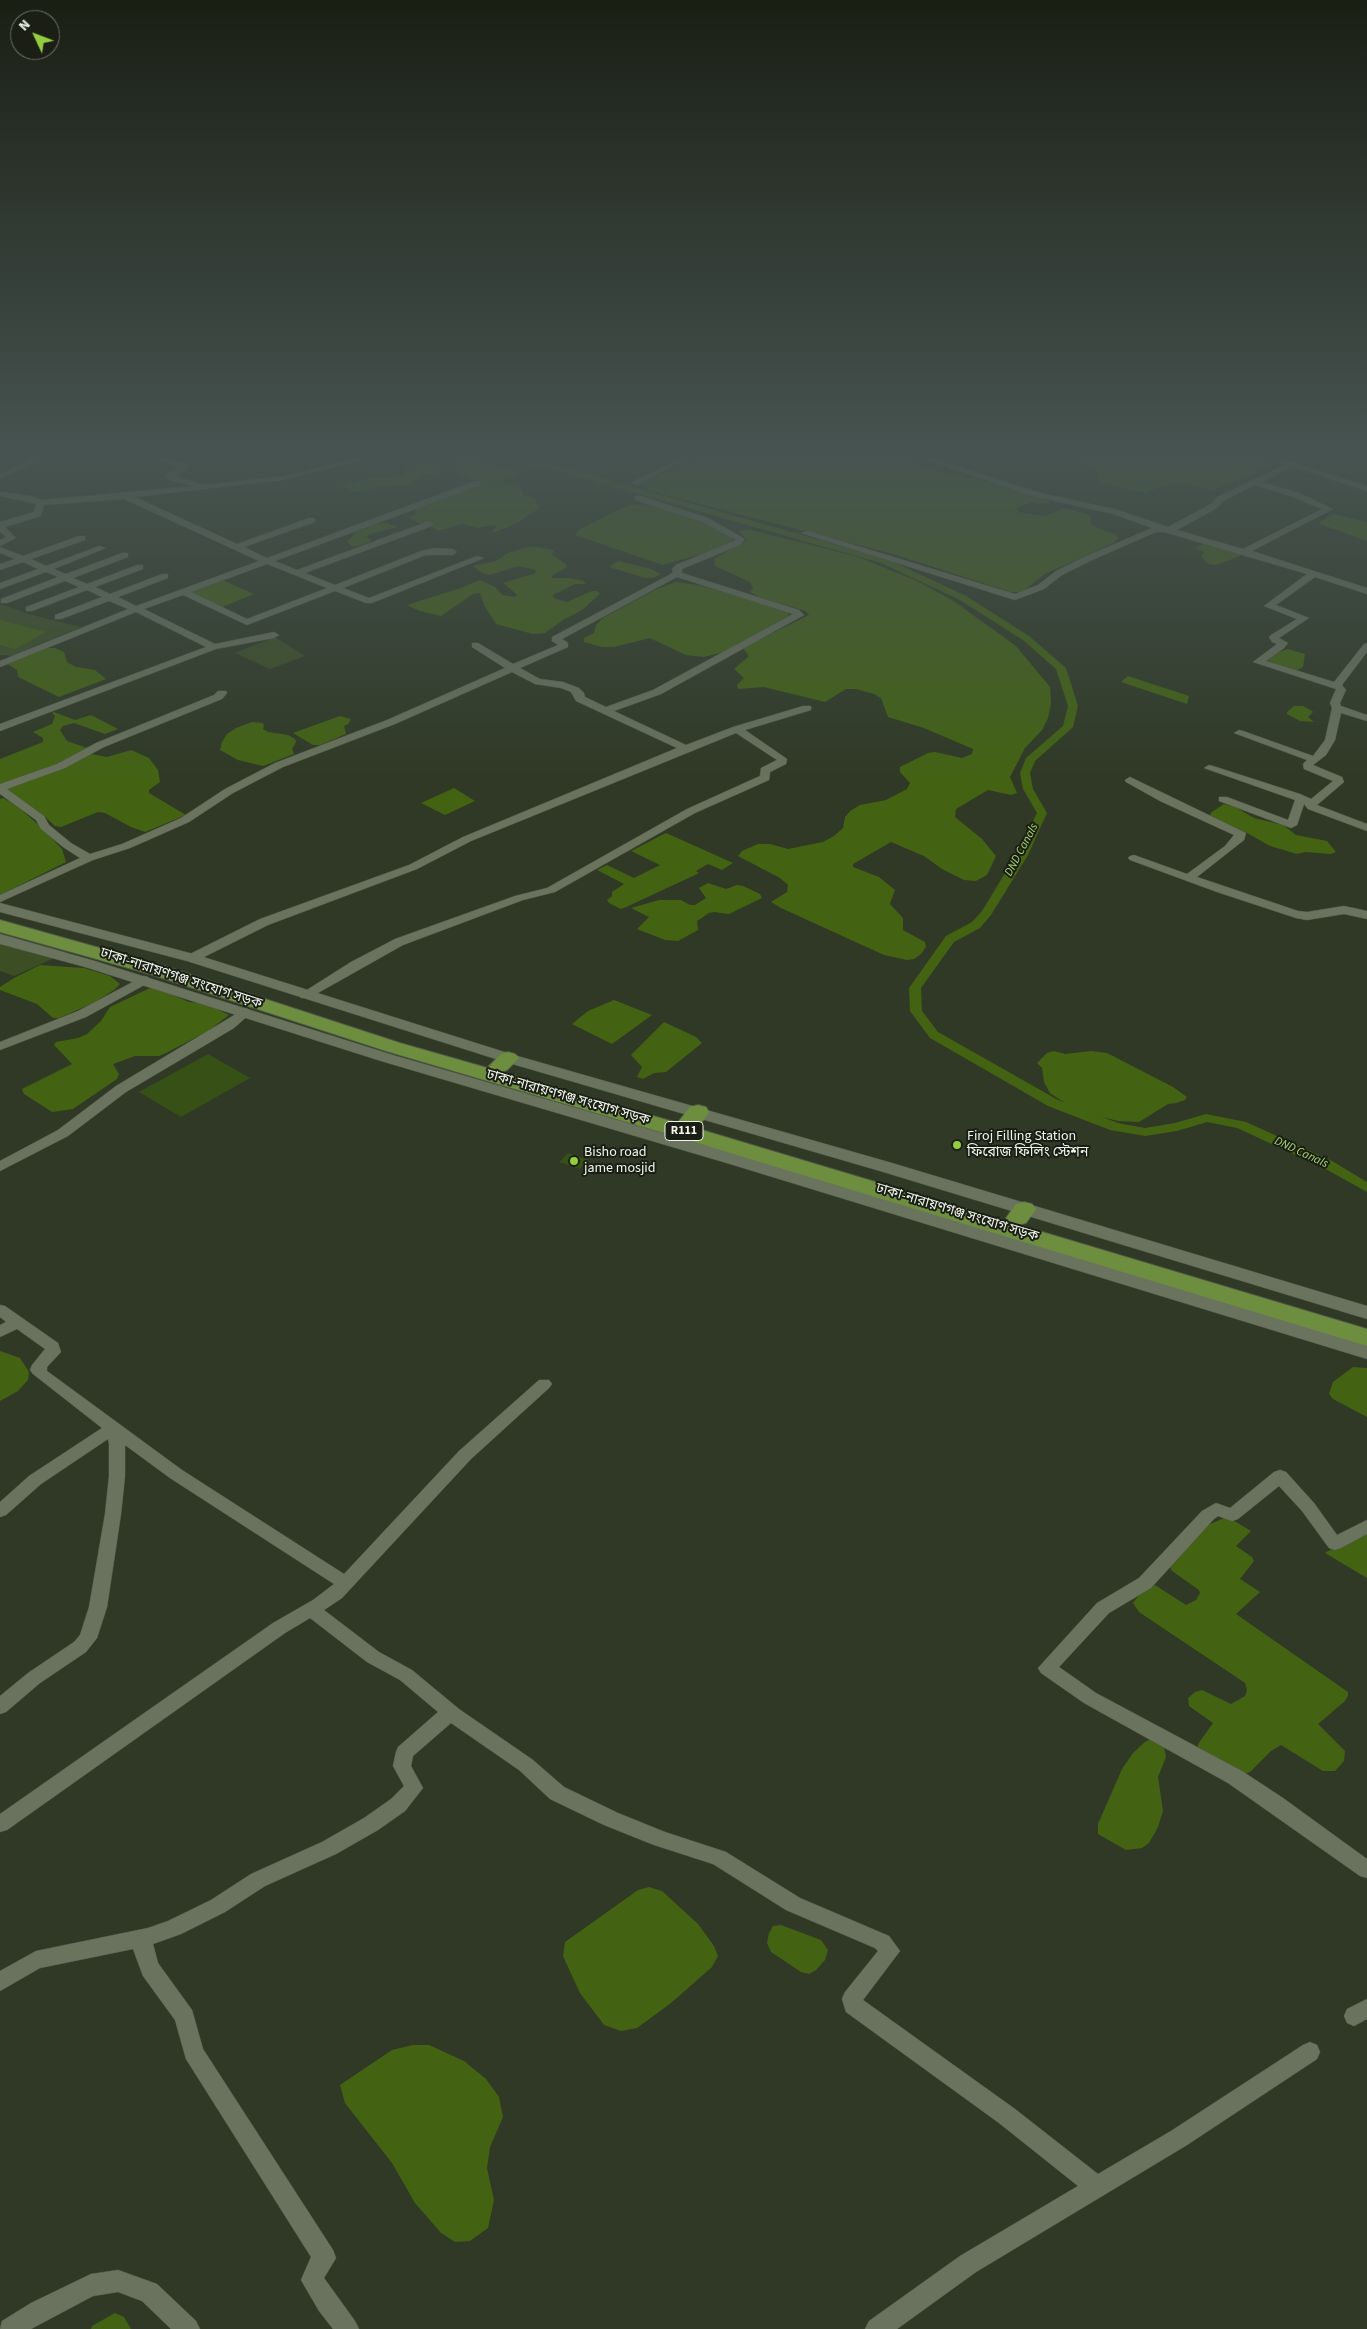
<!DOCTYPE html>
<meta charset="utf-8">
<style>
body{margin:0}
#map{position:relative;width:1367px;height:2329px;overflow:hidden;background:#2f3925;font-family:"Source Sans 3",sans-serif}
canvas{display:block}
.north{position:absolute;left:10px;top:10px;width:50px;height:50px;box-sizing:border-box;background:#1a1e15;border:1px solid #6f746a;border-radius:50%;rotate:313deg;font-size:14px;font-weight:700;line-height:20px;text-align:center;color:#eff6e9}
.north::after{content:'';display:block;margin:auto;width:18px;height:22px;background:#93cd3e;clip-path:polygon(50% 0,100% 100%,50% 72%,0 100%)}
</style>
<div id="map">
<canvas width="1367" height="2329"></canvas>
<div class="north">N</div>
</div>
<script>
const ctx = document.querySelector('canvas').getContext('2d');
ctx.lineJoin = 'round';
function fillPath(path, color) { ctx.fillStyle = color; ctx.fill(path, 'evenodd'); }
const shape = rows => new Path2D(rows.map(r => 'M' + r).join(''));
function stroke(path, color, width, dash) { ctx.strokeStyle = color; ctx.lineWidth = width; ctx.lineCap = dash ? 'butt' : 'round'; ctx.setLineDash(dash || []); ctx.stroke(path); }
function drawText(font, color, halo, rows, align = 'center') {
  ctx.font = font + ' "Source Sans 3","Noto Sans Bengali",sans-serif'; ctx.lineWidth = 4; ctx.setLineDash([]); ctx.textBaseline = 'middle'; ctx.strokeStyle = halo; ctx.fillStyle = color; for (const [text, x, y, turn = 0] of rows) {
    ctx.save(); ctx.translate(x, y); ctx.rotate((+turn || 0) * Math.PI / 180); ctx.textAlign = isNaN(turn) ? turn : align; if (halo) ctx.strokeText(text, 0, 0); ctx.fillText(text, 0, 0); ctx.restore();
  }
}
fillPath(shape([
 [0,604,36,616,81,627,27,649,19,656,0,655],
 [275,637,305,656,270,669,235,653],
 [0,933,68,952,14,976,0,971]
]), '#3b4e24');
fillPath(shape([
 [449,459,476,459,515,470,515,475,501,481,521,488,524,495,535,498,539,508,519,522,495,532,492,532,496,527,495,525,477,528,463,524,438,531,433,528,432,523,419,523,408,517,415,515,415,510,418,507,480,485,482,482,454,471,441,471,435,474,425,475,407,485,381,486,356,493,341,486,376,476,384,479,403,475,407,471,404,468,421,462,447,465,453,462],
 [695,459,915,459,914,462,935,471,984,481,1049,501,1049,504,1030,503,1017,508,1018,511,1026,514,1044,516,1065,508,1087,514,1091,517,1091,524,1093,526,1116,535,1118,538,1113,543,1045,574,1022,592,1011,592,893,554,662,494,647,489,643,485,644,483],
 [1063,459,1259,459,1275,465,1213,490,1181,483,1171,483,1146,493,1103,483,1097,478,1097,468],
 [635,504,657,507,682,515,714,528,732,537,733,540,715,550,663,565,575,535,579,530,615,511],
 [1334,514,1367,522,1367,541,1320,524,1319,522],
 [386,523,398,527,370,534,367,537,371,540,370,542,357,546,352,546,347,542,356,532,376,524],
 [747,529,858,557,917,581,952,600,1016,646,1050,687,1051,704,1048,718,1042,730,1025,748,1010,777,1017,793,1011,795,988,790,956,809,955,817,982,839,996,856,987,875,976,881,964,880,942,869,924,856,891,842,853,864,853,867,879,877,895,890,890,904,903,918,903,930,925,942,926,947,921,954,914,959,907,960,884,955,781,908,771,902,787,892,788,885,780,878,738,856,742,851,758,844,770,844,788,849,823,842,834,836,843,828,845,817,850,811,860,805,886,800,907,789,910,783,900,772,900,767,928,753,935,752,962,758,972,754,973,749,924,728,888,717,881,698,874,694,856,689,846,689,825,702,764,687,738,689,737,685,744,678,734,669,749,656,743,648,809,615,806,611,762,598,750,592,753,588,750,582,715,566,714,559,747,540,739,531],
 [1206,543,1240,554,1240,556,1216,565,1209,564,1201,557,1204,552,1195,548],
 [532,546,554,550,552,555,566,564,567,567,552,576,552,578,570,578,583,581,586,584,575,584,553,595,554,598,567,602,592,591,597,591,600,594,582,610,563,620,545,633,533,634,496,624,484,605,480,593,473,594,441,616,420,611,407,605,461,588,480,580,495,587,502,595,514,597,517,595,515,593,503,583,533,574,536,572,535,570,518,566,490,575,482,573,473,566,496,561,508,553],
 [618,561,651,569,661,574,653,578,645,578,609,567],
 [222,580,254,594,222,607,189,593],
 [676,582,698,585,749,599,788,613,789,616,723,652,704,657,686,655,650,638,614,647,602,647,584,642,584,638,594,633,596,625,603,618,655,590],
 [0,620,46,632,15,649,0,645],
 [46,648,55,648,64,652,67,662,76,667,95,670,106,679,59,697,18,677,17,670,6,663],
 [1288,649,1305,654,1303,667,1296,671,1268,661,1274,654],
 [1128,676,1189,696,1187,704,1121,682],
 [1294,706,1303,706,1312,711,1313,712,1308,717,1314,722,1300,721,1287,714,1287,712],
 [54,712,75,720,91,715,118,729,105,734,74,723,63,726,60,730,67,741,87,748,59,765,0,786,0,759,43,742,43,738,33,732,52,724,55,716,52,713],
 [340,716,351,719,348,724,344,726,346,734,320,745,313,745,293,733],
 [252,722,262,723,264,725,263,729,268,732,288,735,295,739,296,742,292,749,294,754,263,766,238,760,220,750,222,742,227,734,236,728],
 [131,750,149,758,158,770,160,782,149,790,149,793,186,815,145,832,131,827,105,813,98,812,61,827,55,826,44,816,5,788,91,754,107,757],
 [454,788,475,801,445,815,421,803],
 [3,798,17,806,41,827,62,849,66,862,0,895,0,799],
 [1224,804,1235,807,1254,818,1283,825,1296,835,1327,841,1336,852,1331,854,1305,852,1297,854,1270,846,1247,833,1212,818,1210,815,1212,812],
 [666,833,733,863,722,870,708,864,696,871,699,873,695,875,624,908,621,909,609,903,607,900,612,896,612,892,624,884,597,870,607,865,634,878,660,865,631,851],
 [708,883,726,889,737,885,743,886,760,894,762,898,729,914,714,912,709,913,697,921,698,930,678,941,665,940,637,929,649,917,631,908,659,900,681,900,690,905,695,905,706,898,699,888],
 [40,965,84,968,110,976,120,984,114,990,93,1003,59,1018,53,1018,37,1004,0,990,0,987,14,978],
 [150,988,156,988,189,1002,205,1003,229,1015,208,1031,166,1053,159,1056,135,1056,113,1064,119,1074,117,1079,73,1109,52,1112,24,1094,22,1089,72,1064,54,1045,56,1042,78,1038,87,1034,101,1021,110,1007],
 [614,1000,652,1015,612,1044,572,1024,588,1011],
 [664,1022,696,1037,702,1043,666,1072,654,1073,643,1079,637,1077,642,1067,631,1055],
 [1054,1051,1065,1054,1091,1051,1107,1053,1173,1087,1187,1097,1185,1100,1176,1103,1168,1104,1139,1122,1118,1121,1094,1115,1071,1107,1050,1093,1044,1082,1042,1068,1037,1063,1047,1053],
 [0,1351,20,1358,29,1372,28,1380,18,1391,0,1401],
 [1353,1367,1367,1368,1367,1417,1333,1399,1329,1394,1333,1382],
 [1224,1518,1231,1519,1251,1531,1236,1546,1252,1557,1254,1561,1240,1579,1260,1592,1236,1614,1348,1692,1348,1696,1345,1701,1318,1724,1345,1751,1344,1761,1335,1771,1323,1771,1281,1745,1271,1751,1250,1772,1244,1774,1198,1748,1198,1744,1213,1723,1189,1706,1188,1698,1195,1692,1202,1690,1231,1704,1245,1696,1247,1690,1245,1683,1139,1612,1133,1603,1139,1595,1155,1585,1186,1605,1196,1600,1200,1593,1199,1590,1172,1571,1169,1565,1206,1526],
 [1367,1529,1367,1578,1325,1553],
 [1151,1739,1164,1747,1166,1757,1158,1777,1163,1811,1158,1827,1149,1843,1142,1848,1126,1850,1098,1834,1098,1824,1122,1769,1133,1753,1145,1742],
 [649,1887,662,1891,698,1924,714,1946,718,1956,712,1967,671,2003,637,2028,621,2031,604,2025,580,1993,563,1956,565,1942,638,1890],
 [781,1925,821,1940,828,1950,825,1960,816,1970,809,1974,801,1972,771,1952,767,1943,769,1933,773,1926],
 [413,2045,429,2045,464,2061,486,2079,499,2097,503,2117,490,2147,487,2168,494,2200,488,2228,470,2241,455,2242,441,2233,415,2203,392,2163,345,2103,340,2085,392,2050],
 [115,2313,124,2317,131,2329,91,2329,92,2326]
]), '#436312');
fillPath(shape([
 [496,459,514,459,555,465,887,559,966,596,1029,636,1066,668,1078,706,1073,727,1035,761,1030,773,1033,789,1047,813,1028,855,991,915,980,928,954,942,921,988,922,1011,938,1032,1058,1100,1118,1123,1145,1128,1175,1123,1206,1114,1246,1122,1332,1161,1367,1182,1367,1192,1322,1167,1237,1128,1207,1122,1177,1131,1145,1136,1110,1130,1048,1106,930,1038,910,1011,909,988,946,936,972,922,982,911,1016,855,1037,813,1023,789,1020,773,1026,758,1063,726,1068,706,1056,669,1023,640,960,600,881,563,551,469,500,461,496,459]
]), '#436312');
fillPath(shape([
 [208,1054,250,1078,181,1117,139,1092],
 [568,1153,588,1160,580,1169,559,1162]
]), '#375015');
const minor = shape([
 [32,459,42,459,0,479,0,474,32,459],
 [152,459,165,459,188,464,188,468,175,476,204,485,283,476,355,459,369,459,283,480,135,497,237,544,309,518,315,518,315,522,244,547,267,558,475,481,481,481,481,485,275,561,297,570,429,521,433,524,432,526,305,573,335,585,421,551,435,548,453,549,457,552,453,555,426,555,343,588,369,598,477,556,484,558,372,603,366,603,335,591,247,625,183,595,144,609,215,644,274,632,279,635,274,638,216,649,0,731,0,724,206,647,136,612,0,667,0,661,128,609,109,601,61,619,55,619,55,615,102,597,87,590,32,611,26,611,26,607,79,587,65,581,7,603,1,603,1,599,58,577,46,572,0,589,0,583,38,569,23,562,0,570,0,564,15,559,0,553,0,547,23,556,79,536,85,536,85,540,31,559,46,566,99,546,106,548,54,569,66,574,122,553,128,553,128,557,73,578,87,584,137,565,143,565,143,569,95,587,110,594,162,574,168,574,168,578,118,597,136,606,259,561,124,499,44,505,41,516,5,527,16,538,0,546,0,540,6,537,0,532,0,522,34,512,36,504,0,496,0,492,31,496,41,500,193,486,169,480,166,475,178,467,152,459],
 [267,564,327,588,247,619,191,592,267,564],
 [678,459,688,459,638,485,631,483,678,459],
 [924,459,935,459,1037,492,1118,510,1168,527,1211,504,1217,497,1285,465,1271,459,1283,459,1367,486,1367,491,1293,467,1262,482,1299,493,1333,509,1252,551,1367,588,1367,594,1315,577,1276,605,1309,618,1279,638,1288,643,1284,648,1266,661,1334,682,1364,644,1367,643,1367,652,1342,685,1346,690,1340,703,1341,706,1367,715,1367,721,1341,713,1335,740,1326,755,1313,765,1342,777,1344,782,1317,805,1367,824,1367,831,1308,809,1304,804,1297,825,1291,828,1219,801,1219,797,1227,797,1288,820,1295,800,1204,768,1209,765,1213,766,1300,794,1311,799,1333,781,1304,769,1303,764,1307,760,1234,733,1239,730,1243,731,1313,756,1325,740,1332,708,1330,703,1336,689,1253,662,1277,644,1272,642,1269,637,1271,635,1297,619,1264,606,1307,574,1164,532,1156,532,1090,561,1062,575,1044,589,1015,600,801,533,808,531,1015,594,1038,585,1056,571,1084,557,1152,528,1113,514,1032,496,924,459],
 [1255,485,1293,497,1322,509,1243,549,1177,530,1217,508,1223,501,1255,485],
 [635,496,641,496,708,518,745,539,740,545,682,569,682,573,799,610,804,615,661,694,614,711,686,745,733,727,803,706,811,706,811,710,745,730,787,759,786,764,770,772,769,780,695,813,555,892,523,900,403,945,309,998,301,998,299,995,351,962,395,939,515,896,547,888,687,809,760,776,761,768,777,760,736,733,471,841,417,869,268,925,196,961,188,961,186,958,188,955,260,919,409,865,463,837,677,748,576,701,571,692,561,688,535,684,512,672,395,724,283,767,233,793,189,822,130,848,93,860,0,902,0,895,80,858,63,847,41,829,36,820,0,794,0,784,57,764,96,743,214,695,218,691,226,691,227,693,222,699,104,747,65,768,7,789,44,816,49,825,71,843,90,854,122,844,181,818,225,789,275,763,387,720,505,668,472,647,472,643,478,643,513,664,558,645,552,641,552,637,669,575,673,572,672,569,676,565,736,540,702,522,635,500,635,496],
 [677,577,793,614,653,690,606,707,585,697,584,693,579,688,563,682,540,679,520,668,568,647,568,643,562,639,677,577],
 [1130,777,1246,833,1244,840,1197,877,1298,911,1307,912,1344,906,1367,911,1367,919,1344,914,1307,920,1296,918,1217,892,1130,860,1128,858,1130,856,1134,855,1187,874,1225,846,1234,835,1160,801,1126,782,1125,780,1130,777],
 [144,976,148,977,150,980,148,983,86,1017,0,1050,0,1042,78,1011,144,976],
 [246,1008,252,1012,234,1028,126,1092,68,1136,0,1171,0,1161,58,1130,116,1086,246,1008],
 [0,1305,5,1306,58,1343,61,1352,47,1367,47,1371,182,1470,344,1574,459,1451,539,1380,549,1380,552,1384,549,1388,471,1459,342,1598,324,1610,379,1652,412,1670,459,1709,533,1760,564,1787,618,1813,665,1832,726,1852,800,1898,889,1936,900,1951,863,2000,1015,2109,1098,2174,1171,2131,1303,2045,1310,2042,1317,2045,1320,2052,1317,2059,1187,2145,976,2272,897,2329,865,2329,869,2321,960,2256,1078,2186,999,2123,846,2012,842,1999,845,1992,878,1951,875,1948,786,1910,713,1864,654,1845,604,1825,550,1799,519,1770,451,1723,413,1756,411,1766,423,1788,405,1811,378,1830,336,1854,265,1886,225,1912,181,1934,153,1944,158,1963,192,2010,203,2049,333,2250,336,2258,324,2278,355,2321,359,2329,333,2329,319,2311,301,2280,311,2257,186,2059,175,2020,143,1976,133,1949,40,1968,0,1991,0,1971,36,1951,148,1928,168,1921,211,1900,251,1874,322,1842,364,1818,391,1799,404,1786,393,1766,396,1752,398,1747,438,1712,400,1680,367,1662,310,1618,285,1633,7,1830,0,1832,0,1814,273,1623,313,1600,334,1584,170,1478,125,1445,125,1476,121,1514,107,1607,97,1638,86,1652,40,1683,6,1712,0,1714,0,1696,28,1673,74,1642,80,1635,89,1607,105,1514,109,1476,109,1444,108,1439,41,1484,6,1515,0,1517,0,1502,29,1476,102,1428,33,1374,30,1370,32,1365,45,1349,17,1329,0,1337,0,1325,6,1322,0,1317,0,1305],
 [1280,1470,1286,1472,1314,1503,1337,1535,1367,1520,1367,1534,1341,1548,1335,1550,1329,1548,1302,1511,1279,1486,1238,1519,1232,1521,1218,1516,1214,1519,1151,1588,1109,1613,1059,1667,1096,1693,1242,1771,1283,1798,1367,1859,1367,1878,1360,1876,1228,1783,1084,1703,1041,1673,1038,1668,1097,1603,1139,1578,1202,1511,1216,1503,1230,1508,1274,1472,1280,1470],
 [1367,1999,1367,2019,1354,2026,1347,2023,1344,2016,1347,2009,1367,1999],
 [118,2270,157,2284,196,2321,200,2329,171,2329,142,2301,118,2292,93,2296,31,2329,0,2329,2,2321,31,2303,91,2274,118,2270]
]);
const tertiary = shape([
 [0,903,197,955,514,1055,892,1163,1367,1306,1367,1319,880,1171,502,1061,187,961,0,912,0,903],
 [0,934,95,961,393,1055,742,1156,1367,1345,1367,1359,730,1164,381,1061,85,967,0,944,0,934]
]);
const primary = shape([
 [0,920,164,966,400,1043,491,1069,489,1066,501,1054,508,1052,515,1054,519,1058,507,1070,502,1072,681,1124,679,1121,690,1107,698,1105,706,1107,709,1112,706,1117,698,1126,692,1127,1009,1222,1006,1218,1016,1204,1024,1202,1032,1204,1036,1209,1026,1223,1019,1225,1367,1329,1367,1346,684,1139,386,1051,150,974,0,932,0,920]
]);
stroke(minor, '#4f5846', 1);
stroke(tertiary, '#4f5846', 1);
stroke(primary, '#4f5846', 2);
fillPath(minor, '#69735e');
fillPath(tertiary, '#69735e');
fillPath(primary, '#6e8e3f');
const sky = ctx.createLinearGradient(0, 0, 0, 785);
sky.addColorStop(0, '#1a1f14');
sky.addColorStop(0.58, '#475451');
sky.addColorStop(1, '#47545100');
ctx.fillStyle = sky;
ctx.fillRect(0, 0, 1367, 785);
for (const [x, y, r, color] of [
 [957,1145,5,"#93cd3e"],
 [574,1161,5,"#93cd3e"]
]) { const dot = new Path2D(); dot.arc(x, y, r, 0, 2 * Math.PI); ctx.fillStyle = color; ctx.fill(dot); stroke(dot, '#1a1e15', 2); }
drawText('italic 12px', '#abd972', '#1a1e15', [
 ["DND Canals",1022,850,-62],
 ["DND Canals",1301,1153,25]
]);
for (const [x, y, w] of [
 [684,1131,38]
]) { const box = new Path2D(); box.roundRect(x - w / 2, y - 9.5, w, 19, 4); ctx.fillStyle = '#1a1e15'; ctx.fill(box); stroke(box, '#eff6e9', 1); }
drawText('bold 12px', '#eff6e9', null, [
 ["R111",684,1131]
]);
drawText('14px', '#eff6e9', '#1a1e15', [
 ["ঢাকা-নারায়ণগঞ্জ সংযোগ সড়ক",181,979,18],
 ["ঢাকা-নারায়ণগঞ্জ সংযোগ সড়ক",568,1098,16],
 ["ঢাকা-নারায়ণগঞ্জ সংযোগ সড়ক",957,1213,17]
]);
drawText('14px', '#eff6e9', '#1a1e15', [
 ["Firoj Filling Station",967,1137],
 ["ফিরোজ ফিলিং স্টেশন",967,1153],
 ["Bisho road",584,1153],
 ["jame mosjid",584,1169]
], 'left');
</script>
